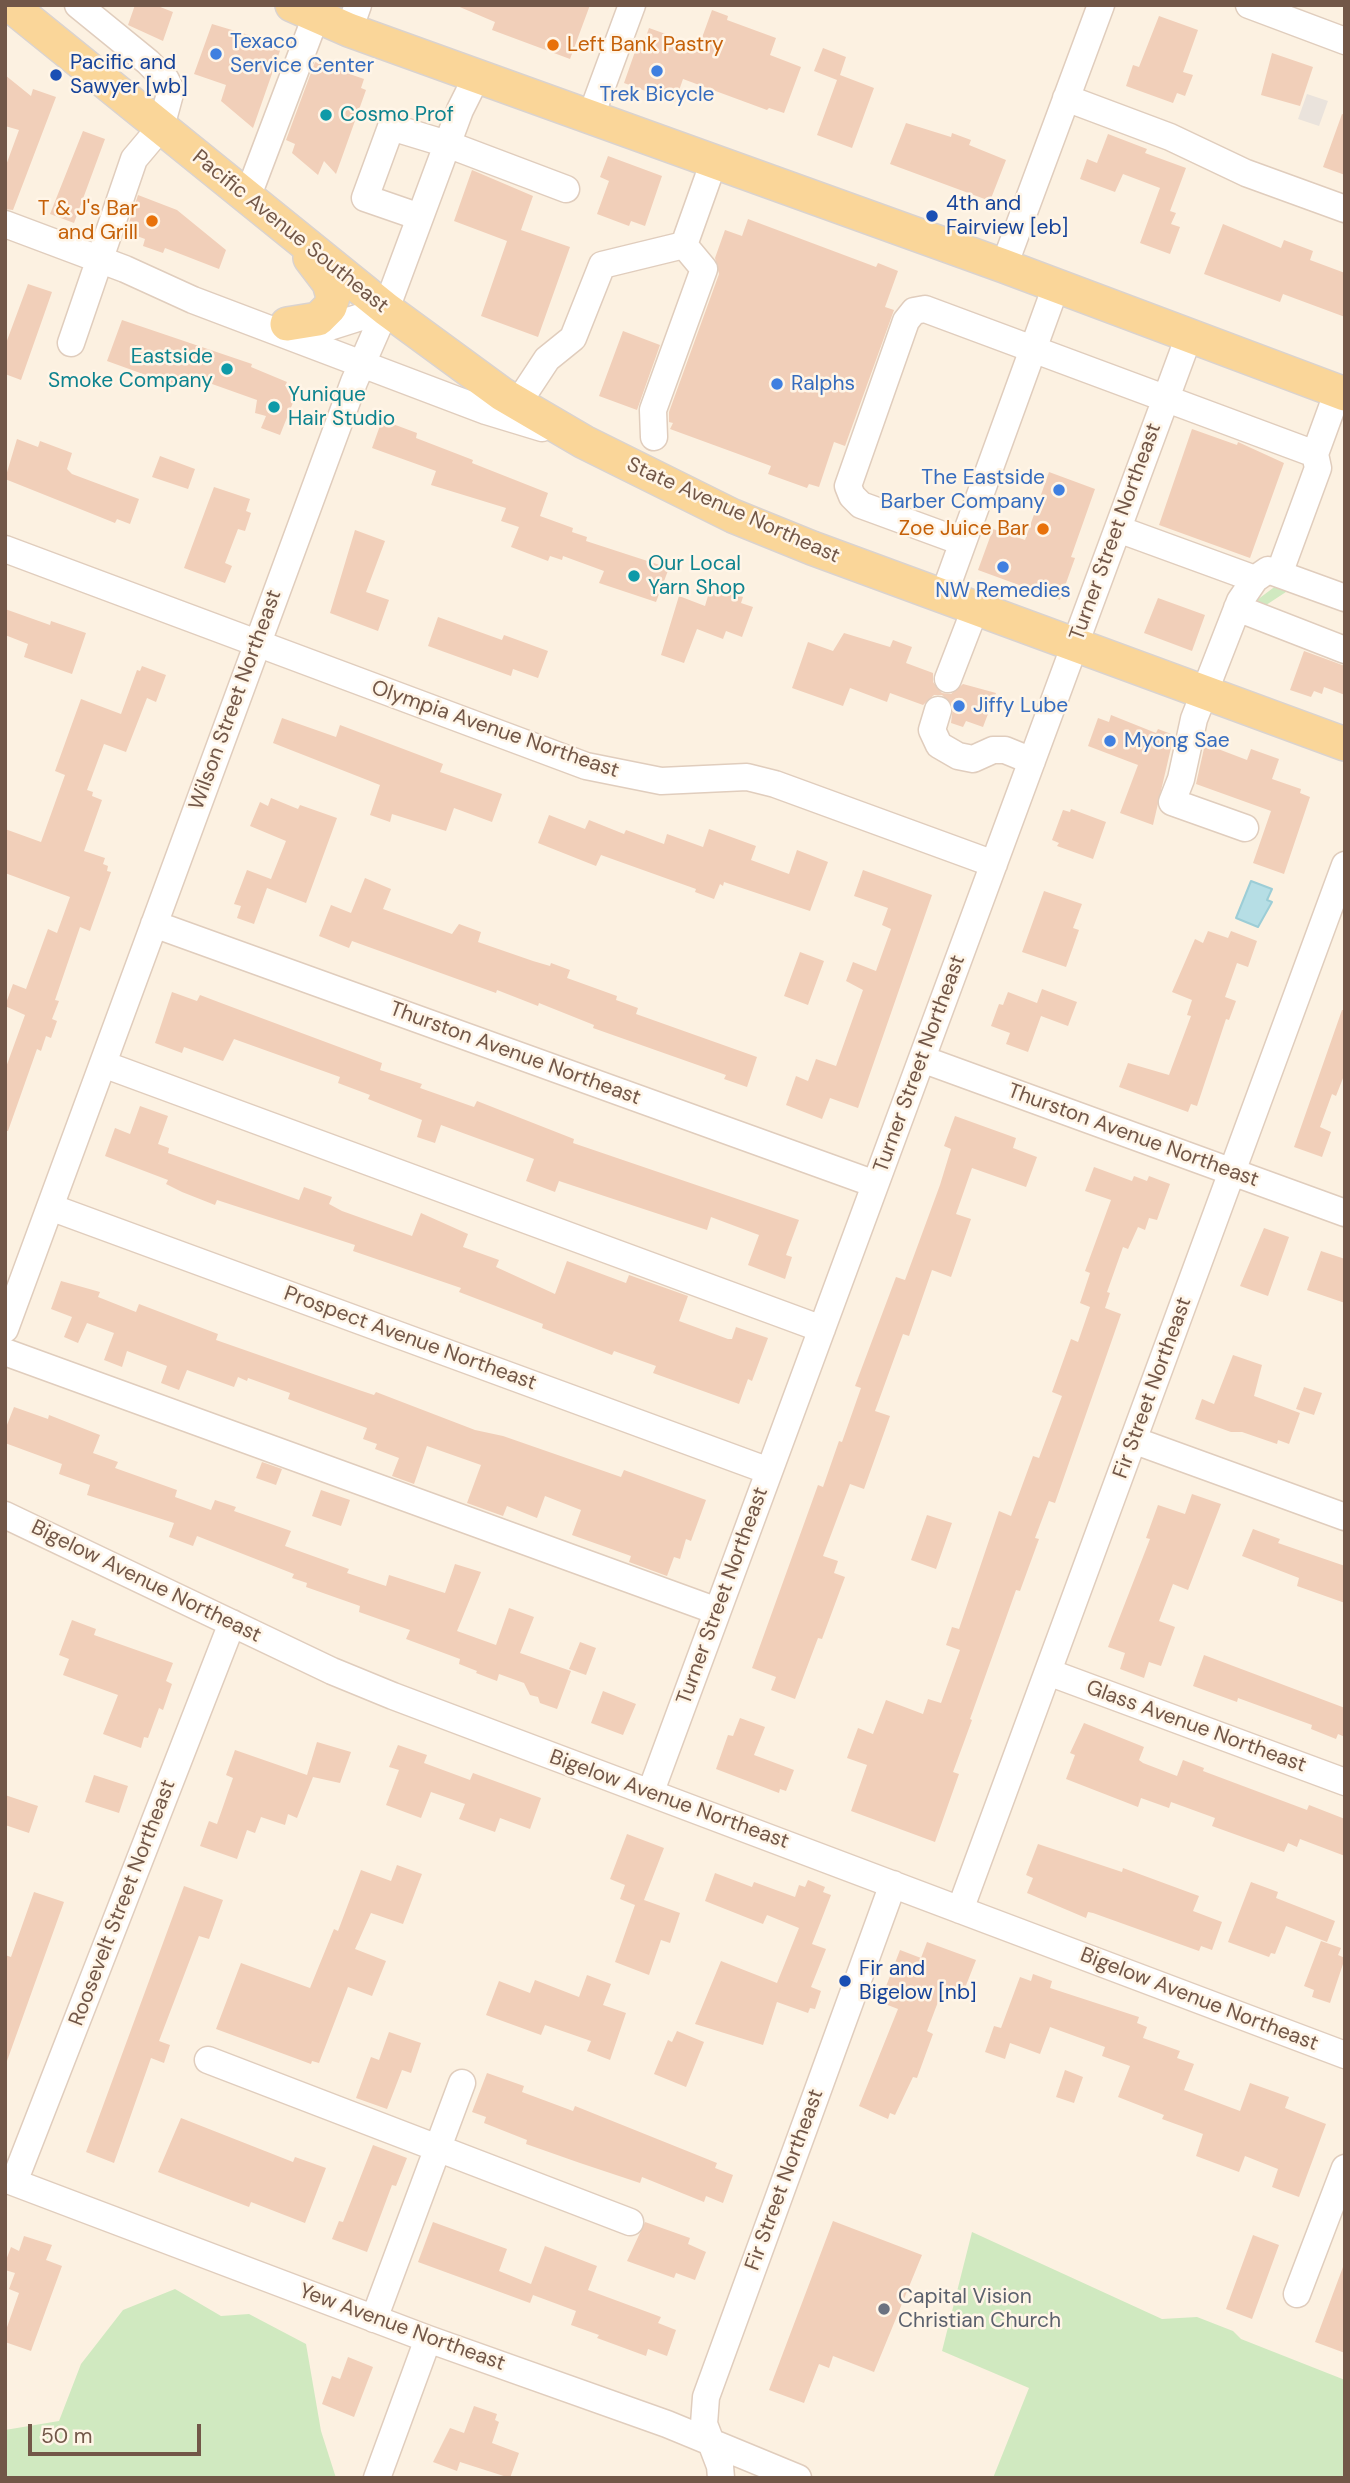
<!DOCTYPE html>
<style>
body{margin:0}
#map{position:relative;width:1350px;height:2483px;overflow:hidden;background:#fcf1e1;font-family:"DM Sans",sans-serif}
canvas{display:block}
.frame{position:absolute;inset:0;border:7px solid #725748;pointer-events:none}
.scale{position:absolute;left:28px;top:2424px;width:173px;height:32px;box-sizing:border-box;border:4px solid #725748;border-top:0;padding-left:9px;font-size:21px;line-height:24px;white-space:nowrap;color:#725748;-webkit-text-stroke:5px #fff5e7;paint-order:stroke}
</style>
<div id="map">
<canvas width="1350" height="2483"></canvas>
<div class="frame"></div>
<div class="scale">50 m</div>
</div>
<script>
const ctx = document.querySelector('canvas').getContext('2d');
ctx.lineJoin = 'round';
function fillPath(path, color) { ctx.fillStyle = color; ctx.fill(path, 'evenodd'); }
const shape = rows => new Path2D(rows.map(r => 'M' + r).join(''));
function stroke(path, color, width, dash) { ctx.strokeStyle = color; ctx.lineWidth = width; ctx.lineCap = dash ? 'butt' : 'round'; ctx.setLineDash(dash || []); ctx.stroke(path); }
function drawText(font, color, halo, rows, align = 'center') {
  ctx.font = font + ' "DM Sans",sans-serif'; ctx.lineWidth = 5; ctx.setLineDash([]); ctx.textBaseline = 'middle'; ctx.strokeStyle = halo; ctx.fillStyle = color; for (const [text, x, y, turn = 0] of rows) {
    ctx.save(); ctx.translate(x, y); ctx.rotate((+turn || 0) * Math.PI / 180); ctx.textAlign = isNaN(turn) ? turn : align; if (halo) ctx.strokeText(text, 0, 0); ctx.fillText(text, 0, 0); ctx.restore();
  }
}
fillPath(shape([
 [1307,94,1328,101,1319,126,1298,119]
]), '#eae3dc');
fillPath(shape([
 [1277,585,1289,590,1260,609,1253,603],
 [972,2232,1162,2319,1197,2317,1233,2331,1241,2339,1345,2380,1345,2478,993,2478,1029,2388,942,2351],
 [175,2289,221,2316,249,2314,306,2344,321,2431,336,2478,5,2478,5,2430,59,2421,81,2364,123,2310]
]), '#d0e9c0');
const water = shape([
 [1251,881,1272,889,1267,900,1272,902,1258,927,1236,918,1251,881]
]);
fillPath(water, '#b6dee5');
stroke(water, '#9ccdd6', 2);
fillPath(shape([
 [135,5,155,5,173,12,163,41,128,25],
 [455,5,590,5,570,59,492,30,495,22],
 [712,10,728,16,727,20,776,38,770,55,801,67,784,113,769,108,767,110,683,79,675,102,624,83,637,46,642,48,649,28,699,46],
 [1159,16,1198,30,1183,72,1193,75,1185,96,1177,93,1173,103,1126,86,1133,65,1139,67],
 [212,24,282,45,253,128,221,101,226,85,194,74],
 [823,48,846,57,840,75,874,88,852,148,817,135,837,80,814,71],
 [1272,53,1313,67,1300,106,1261,95],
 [315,62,364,79,361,88,366,90,336,174,324,161,318,175,292,153,295,144,286,140],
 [5,75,31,96,33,89,56,97,13,210,5,209,5,168,19,130,5,126],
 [1342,114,1345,115,1345,175,1323,167],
 [906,123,951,137,952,133,971,140,969,145,1006,160,990,201,890,164],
 [83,131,105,139,74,223,50,214],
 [1108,134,1147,149,1145,153,1186,168,1170,211,1176,213,1171,224,1180,227,1170,254,1140,243,1160,188,1123,174,1115,192,1080,179,1087,159,1097,163],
 [608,156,662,176,645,226,631,221,629,226,597,214,609,181,600,177],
 [472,170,533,196,521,230,570,247,538,337,481,316,507,241,454,221],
 [138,195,177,210,226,250,219,269,165,248,163,253,143,246,145,239,126,232],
 [748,219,876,267,878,263,898,271,885,307,894,310,845,446,834,442,819,487,809,484,807,488,768,474,771,466,670,429,673,423,669,422,669,412,719,274,715,258,725,230,742,236],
 [1223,224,1281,248,1284,240,1313,251,1310,260,1345,273,1345,317,1283,294,1280,302,1204,274],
 [28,284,52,292,21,380,5,374,5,346],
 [122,320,252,364,251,367,287,382,285,386,298,390,280,435,261,428,266,416,255,413,257,400,184,374,179,387,107,361],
 [623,331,660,345,637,410,599,396],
 [382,420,417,433,416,438,473,460,472,463,548,493,540,516,573,528,572,532,587,537,586,541,669,568,656,602,599,583,604,571,563,556,562,560,550,556,548,561,511,547,519,527,501,521,506,508,431,485,436,471,372,448],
 [1192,429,1237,445,1238,442,1284,463,1250,558,1159,525],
 [17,439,38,447,40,441,72,453,67,469,72,474,139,499,130,524,117,519,115,523,5,479],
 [160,456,195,469,188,489,152,477],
 [1049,472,1095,489,1071,557,1075,558,1060,600,978,570,993,529,1025,540],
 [214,487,250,499,246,511,251,513,245,531,238,529,225,563,232,566,225,583,184,568],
 [355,530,385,541,366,592,389,600,378,631,330,613],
 [710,589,721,593,722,589,743,597,741,603,753,607,742,637,726,631,723,639,697,629,684,663,661,655,679,596,705,606],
 [1158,598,1205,615,1192,651,1144,633],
 [5,609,50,625,51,621,86,633,72,674,24,657,28,644,5,635],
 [438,617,502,640,504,635,548,651,538,678,513,669,511,676,428,646],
 [844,633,890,647,893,640,912,647,906,663,933,673,933,682,942,693,951,694,963,684,996,693,983,727,966,721,963,727,951,723,953,706,942,695,934,695,923,705,890,693,887,702,850,688,843,706,792,688,808,642,833,651],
 [1304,651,1345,666,1345,695,1324,687,1322,694,1314,691,1311,697,1290,690],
 [142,666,166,675,156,702,147,698,126,752,104,744,87,790,93,792,92,796,102,800,84,851,105,858,103,864,108,866,107,871,111,872,90,931,80,927,55,1000,59,1001,52,1019,57,1021,51,1038,46,1036,41,1051,37,1049,8,1131,5,1131,5,1070,25,1015,5,1006,13,984,26,989,48,929,57,933,70,897,5,873,5,829,41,842,65,775,55,771,81,699,121,714,137,670,140,671],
 [1111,715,1156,733,1158,729,1174,735,1153,825,1120,813,1138,765,1088,746,1098,718,1109,722],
 [282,718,336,737,340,725,443,764,440,772,502,794,492,822,454,808,446,831,392,814,390,822,370,815,380,785,273,743],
 [1205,744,1247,760,1251,749,1279,759,1272,779,1301,789,1300,793,1310,797,1284,874,1253,863,1271,811,1196,784],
 [271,798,298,809,300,805,337,818,306,903,267,888,254,924,237,918,241,906,234,904,247,870,271,879,286,841,250,826,260,802,268,806],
 [1071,809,1106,822,1093,859,1057,846,1059,843,1052,840,1063,810,1070,812],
 [549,815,585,829,589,820,624,834,626,830,664,844,667,834,703,847,709,829,756,846,751,860,789,874,797,850,828,862,810,911,724,882,723,886,720,884,714,899,695,892,696,889,601,855,596,866,538,843],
 [863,870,932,895,858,1108,830,1098,822,1119,786,1105,796,1076,808,1081,816,1059,836,1066,863,990,846,981,853,962,876,971,891,929,882,925,888,908,854,896],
 [365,878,391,889,383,909,452,934,459,924,481,932,478,942,533,961,550,966,551,963,570,970,567,978,617,996,616,1000,638,1008,636,1014,757,1057,747,1087,724,1079,726,1075,593,1028,594,1025,539,1003,538,1006,497,990,496,993,352,941,349,948,319,936,331,905,351,913],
 [1044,891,1082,904,1073,928,1079,930,1066,967,1022,952],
 [1208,931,1228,938,1231,931,1257,941,1248,967,1237,963,1225,997,1236,1001,1229,1020,1226,1019,1197,1106,1191,1104,1188,1112,1119,1087,1128,1063,1169,1075,1191,1016,1187,1015,1192,1000,1172,992,1195,939,1203,943],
 [800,952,824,961,808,1005,784,996],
 [1042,989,1077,1002,1068,1026,1041,1016,1028,1052,1006,1044,1010,1033,991,1026,999,1004,1003,1005,1008,992,1037,1003],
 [172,992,197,1001,200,995,221,1003,382,1063,380,1070,422,1084,420,1088,474,1107,477,1101,574,1139,573,1143,799,1220,786,1255,792,1257,785,1279,748,1265,759,1235,711,1217,707,1230,559,1181,555,1192,526,1181,534,1159,441,1125,435,1143,417,1137,422,1120,368,1099,370,1095,338,1083,340,1077,234,1039,223,1061,184,1047,182,1053,155,1043],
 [1342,1010,1345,1010,1345,1073,1336,1096,1332,1094,1320,1127,1331,1132,1322,1157,1294,1147],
 [140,1106,168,1116,158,1144,169,1148,168,1153,299,1200,304,1187,332,1197,329,1204,342,1211,412,1236,421,1213,468,1234,463,1247,499,1260,496,1267,555,1294,567,1261,626,1283,629,1275,688,1296,679,1321,728,1339,732,1339,736,1327,768,1338,752,1381,748,1379,739,1404,653,1373,656,1366,614,1351,612,1355,542,1328,543,1324,459,1292,461,1288,353,1251,355,1245,217,1200,215,1205,182,1192,166,1184,168,1180,105,1156,115,1128,130,1134],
 [955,1116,1016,1138,1013,1148,1037,1157,1026,1187,972,1168,956,1214,971,1219,951,1277,932,1270,909,1336,903,1334,875,1411,890,1416,864,1489,850,1484,823,1556,838,1561,834,1573,845,1577,822,1639,818,1638,795,1699,771,1690,776,1677,752,1668,818,1485,823,1487,839,1441,842,1442,861,1388,855,1386,896,1277,905,1280,940,1185,951,1149,944,1146],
 [1094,1167,1132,1181,1134,1176,1147,1181,1149,1176,1170,1184,1157,1220,1149,1218,1145,1230,1138,1227,1128,1249,1123,1247,1107,1292,1110,1293,1105,1308,1121,1314,1055,1503,1049,1501,1035,1538,1039,1539,1020,1591,1016,1590,970,1719,972,1720,953,1772,959,1774,935,1842,851,1811,867,1765,847,1758,858,1728,873,1734,886,1700,923,1714,928,1699,941,1703,960,1650,946,1645,952,1627,959,1629,999,1511,1011,1516,1033,1456,1039,1458,1062,1396,1052,1392,1071,1339,1078,1342,1090,1307,1080,1303,1090,1273,1085,1271,1111,1200,1085,1191],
 [1264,1228,1289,1237,1268,1296,1240,1286],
 [1321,1251,1345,1259,1345,1303,1307,1290],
 [61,1281,100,1292,98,1297,136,1312,139,1304,218,1334,216,1340,359,1390,374,1395,376,1392,475,1430,503,1436,621,1477,624,1470,706,1500,691,1541,686,1539,680,1559,674,1557,667,1576,629,1562,631,1556,572,1535,581,1510,545,1496,537,1518,507,1506,503,1516,467,1503,481,1465,427,1446,414,1484,392,1476,399,1458,375,1449,377,1444,363,1439,367,1428,288,1399,290,1393,248,1378,247,1381,238,1377,234,1387,187,1370,179,1390,161,1383,167,1366,127,1351,122,1367,104,1360,114,1333,87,1323,78,1343,64,1337,72,1317,51,1309],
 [1233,1355,1262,1365,1254,1396,1300,1413,1289,1444,1278,1440,1277,1444,1242,1432,1231,1432,1195,1419,1202,1399,1214,1404],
 [1304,1387,1322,1393,1314,1415,1296,1409],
 [14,1407,48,1419,49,1415,100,1435,93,1453,118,1462,115,1468,177,1490,175,1497,211,1510,215,1500,236,1507,234,1511,291,1531,285,1546,349,1569,347,1573,386,1586,389,1575,445,1593,455,1564,481,1572,457,1631,496,1645,509,1608,534,1617,520,1653,571,1671,557,1709,540,1703,538,1697,530,1695,524,1683,499,1674,497,1681,476,1673,477,1671,459,1664,460,1659,406,1639,410,1630,359,1612,360,1606,306,1587,307,1583,292,1578,294,1574,197,1536,193,1546,169,1537,174,1523,87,1495,90,1485,59,1474,62,1464,5,1443,5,1430],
 [262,1462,282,1469,276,1485,256,1478],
 [321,1490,350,1500,341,1526,312,1516],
 [1192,1494,1221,1504,1188,1590,1173,1584,1159,1621,1175,1627,1161,1666,1149,1662,1144,1678,1120,1669,1125,1653,1108,1647,1150,1539,1146,1538,1158,1505,1185,1514],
 [927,1515,952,1523,936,1569,911,1560],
 [1253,1529,1280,1539,1278,1543,1345,1566,1345,1603,1297,1586,1299,1578,1242,1556],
 [72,1620,96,1629,94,1635,173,1663,166,1681,172,1684,163,1710,159,1708,148,1738,144,1737,141,1748,103,1734,118,1695,63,1675,69,1659,59,1655],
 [580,1642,596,1648,586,1675,569,1669],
 [1204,1655,1345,1708,1345,1737,1338,1734,1336,1739,1311,1729,1312,1725,1238,1698,1237,1702,1193,1686],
 [603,1691,636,1704,623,1735,591,1723],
 [740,1718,765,1727,754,1755,794,1770,786,1791,780,1789,779,1793,716,1769,728,1735,733,1736],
 [1084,1723,1144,1747,1139,1760,1143,1763,1177,1776,1183,1760,1204,1768,1203,1771,1307,1810,1309,1805,1345,1819,1345,1856,1300,1839,1297,1847,1288,1843,1284,1852,1212,1826,1215,1818,1171,1802,1169,1808,1141,1798,1138,1807,1066,1779,1075,1755,1070,1753],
 [317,1742,351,1752,340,1783,313,1777,297,1818,288,1814,285,1825,261,1817,255,1833,247,1830,237,1859,200,1846,209,1821,217,1824,233,1778,226,1775,235,1750,307,1775],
 [398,1745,427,1755,424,1763,470,1780,473,1773,541,1798,530,1829,500,1818,495,1832,459,1819,465,1804,431,1792,421,1818,386,1805,399,1770,389,1767],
 [94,1775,128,1786,119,1813,85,1802],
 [5,1795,38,1806,29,1833,5,1825],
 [627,1834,664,1848,644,1900,680,1913,670,1943,661,1940,649,1975,615,1962,635,1905,620,1899,625,1885,610,1879],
 [1038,1844,1122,1872,1123,1868,1199,1896,1193,1911,1222,1922,1212,1950,1201,1946,1199,1951,1093,1913,1088,1912,1086,1918,1027,1893,1033,1878,1026,1875],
 [397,1865,422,1874,403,1924,371,1913,355,1949,386,1961,372,1996,348,1987,319,2063,312,2061,311,2064,216,2029,241,1963,310,1988,334,1929,338,1931,361,1870,391,1881],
 [715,1873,752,1887,754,1882,795,1897,799,1885,805,1887,808,1880,825,1887,823,1892,831,1895,812,1944,826,1949,811,1987,821,1991,815,2009,810,2008,808,2013,777,2002,763,2045,695,2024,721,1961,777,1983,799,1928,767,1915,763,1924,705,1901],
 [1251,1882,1278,1892,1276,1898,1335,1921,1327,1942,1286,1926,1275,1954,1271,1953,1269,1957,1228,1942],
 [184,1886,223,1900,209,1939,199,1936,159,2041,170,2045,164,2063,151,2058,114,2163,86,2152],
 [34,1892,64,1902,7,2061,5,1955,11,1957],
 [1321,1941,1341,1948,1338,1955,1345,1958,1330,2003,1312,1997,1314,1990,1304,1986],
 [927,1942,976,1960,963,1993,944,1986,927,2031,933,2034,917,2078,913,2077,895,2115,890,2113,888,2119,859,2106,898,2009,880,2002,900,1950,921,1958],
 [1033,1974,1052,1981,1050,1988,1139,2017,1137,2023,1147,2027,1143,2038,1180,2051,1177,2058,1194,2064,1184,2090,1240,2111,1250,2083,1289,2097,1285,2108,1326,2124,1299,2197,1272,2187,1278,2169,1245,2156,1239,2172,1196,2156,1203,2134,1162,2119,1164,2115,1118,2097,1130,2066,1102,2056,1105,2047,1050,2027,1040,2054,1010,2043,1005,2059,985,2052,994,2026,1001,2028,1020,1977,1031,1981],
 [587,1975,611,1984,603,2005,626,2013,610,2060,587,2051,591,2041,545,2025,541,2035,486,2015,499,1981,530,1993,535,1980,579,1997],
 [677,2031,704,2042,686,2087,654,2074,668,2040,672,2042],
 [389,2032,421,2043,411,2073,402,2070,387,2109,356,2098,371,2057,379,2060],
 [1065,2070,1083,2077,1074,2103,1056,2097],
 [487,2073,524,2086,522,2092,573,2111,575,2106,717,2163,715,2168,733,2175,723,2203,706,2196,704,2202,642,2177,640,2183,580,2163,526,2144,527,2140,484,2123,486,2117,472,2112],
 [181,2118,293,2162,295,2157,326,2168,305,2223,251,2202,249,2207,158,2172],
 [373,2145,407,2158,396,2186,392,2185,367,2252,332,2239,339,2221,343,2222],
 [833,2221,922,2255,874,2372,833,2356,829,2368,819,2364,804,2403,769,2390],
 [433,2222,507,2249,499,2271,531,2284,545,2246,597,2266,588,2290,661,2317,658,2323,676,2330,667,2356,648,2349,646,2356,597,2338,599,2335,571,2325,576,2311,533,2295,530,2303,418,2262],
 [645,2222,690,2238,688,2244,706,2252,695,2280,676,2273,674,2278,627,2261],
 [1253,2235,1279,2245,1252,2319,1226,2309],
 [24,2236,52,2245,46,2260,62,2266,31,2351,5,2342,5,2333,19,2293,9,2289,15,2273,5,2270,5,2263,11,2247,19,2251],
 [1343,2267,1345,2268,1345,2353,1315,2342],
 [348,2357,373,2367,354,2417,322,2404,332,2376,340,2379],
 [474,2406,497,2414,495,2420,499,2422,492,2443,519,2453,510,2478,460,2462,457,2471,433,2462,450,2428,464,2433]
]), '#f1cfb9');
const minor = shape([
 [1249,5,1345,41],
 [349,30,358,5],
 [1066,98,1170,137,1246,173,1345,209],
 [591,116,632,5],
 [247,198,316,16],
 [420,217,365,198,391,127,447,144,566,189],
 [5,224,125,269,193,300,486,411,542,428],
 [1004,266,1101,5],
 [299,327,326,328,386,309],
 [71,343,134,159,161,127,171,90,166,80,148,62,78,5],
 [518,403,547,359,573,338,602,265,684,245,714,161],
 [654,437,653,410,704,269,684,245],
 [1118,529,1255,579,1268,570,1345,598],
 [962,542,861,505,852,496,848,486,906,321,914,311,925,309,1315,454,1338,391],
 [5,549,586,766,661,781,747,777,775,784,994,864],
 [1279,574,1318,468,1315,454],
 [943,597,1056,286],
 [1237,608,1345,650],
 [948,679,975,609],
 [938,710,932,730,939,745,958,756,973,759,993,750,1005,750,1032,761],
 [1245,828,1172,802,1181,779,1194,719,1240,601,1255,579],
 [154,924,875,1184],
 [922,1059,1345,1213],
 [103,1064,822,1329],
 [50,1207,769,1471],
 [5,1329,354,382,386,309,460,110,477,76],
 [5,1352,717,1611],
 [1133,1440,1345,1517],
 [5,1515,332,1671,393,1696,1345,2055],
 [1048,1672,1345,1782],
 [651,1791,1189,336],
 [960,1910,1345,865],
 [208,2060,630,2222],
 [5,2179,428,2339,667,2424,798,2478],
 [14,2182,232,1623],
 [1297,2294,1345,2168],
 [374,2319,462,2083],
 [377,2478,428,2339],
 [721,2478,720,2466,704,2424,706,2397,893,1884]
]);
const major = shape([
 [10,5,386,309,502,394,584,442,733,516,812,548,1345,744],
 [292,5,349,30,1004,266,1345,394],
 [287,324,318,319,330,307,333,297,329,283,310,258]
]);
stroke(minor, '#e0cdbd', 29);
stroke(major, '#dad3cf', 36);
stroke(minor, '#fff', 26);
stroke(major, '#fad699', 33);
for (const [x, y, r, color] of [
 [553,45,7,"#e8710a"],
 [216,54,7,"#3f7fe0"],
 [657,71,7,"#3f7fe0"],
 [56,75,7,"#1a4fb4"],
 [326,115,7,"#0f9aa8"],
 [932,216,7,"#1a4fb4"],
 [152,221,7,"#e8710a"],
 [227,369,7,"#0f9aa8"],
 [777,384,7,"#3f7fe0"],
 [274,407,7,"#0f9aa8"],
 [1059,490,7,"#3f7fe0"],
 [1043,529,7,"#e8710a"],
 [1003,567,7,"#3f7fe0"],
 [634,576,7,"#0f9aa8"],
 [959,706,7,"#3f7fe0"],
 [1110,741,7,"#3f7fe0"],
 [845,1981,7,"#1a4fb4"],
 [884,2309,7,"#6b7280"]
]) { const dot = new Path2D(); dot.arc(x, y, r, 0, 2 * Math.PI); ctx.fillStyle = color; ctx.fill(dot); stroke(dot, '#fff5e7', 2.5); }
drawText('21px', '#366cbe', '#fff5e7', [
 ["Texaco",230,42],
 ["Service Center",230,66],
 ["Trek Bicycle",657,95,"center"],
 ["Ralphs",791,384],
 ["The Eastside",1045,478,"right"],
 ["Barber Company",1045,502,"right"],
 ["NW Remedies",1003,591,"center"],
 ["Jiffy Lube",973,706],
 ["Myong Sae",1124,741]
], 'left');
drawText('21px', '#c56008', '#fff5e7', [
 ["Left Bank Pastry",567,45,"left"],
 ["T & J's Bar",138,209],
 ["and Grill",138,233],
 ["Zoe Juice Bar",1029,529]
], 'right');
drawText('21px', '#164399', '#fff5e7', [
 ["Pacific and",70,63],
 ["Sawyer [wb]",70,87],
 ["4th and",946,204],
 ["Fairview [eb]",946,228],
 ["Fir and",859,1969],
 ["Bigelow [nb]",859,1993]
], 'left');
drawText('21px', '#0d838f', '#fff5e7', [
 ["Cosmo Prof",340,115],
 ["Eastside",213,357,"right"],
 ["Smoke Company",213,381,"right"],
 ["Yunique",288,395],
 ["Hair Studio",288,419],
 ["Our Local",648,564],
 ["Yarn Shop",648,588]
], 'left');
drawText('21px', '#725748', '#fff5e7', [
 ["Pacific Avenue Southeast",290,232,39],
 ["State Avenue Northeast",733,511,24],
 ["Turner Street Northeast",1116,532,-70],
 ["Wilson Street Northeast",236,700,-70],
 ["Olympia Avenue Northeast",495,730,19],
 ["Thurston Avenue Northeast",515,1054,20],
 ["Turner Street Northeast",920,1064,-70],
 ["Thurston Avenue Northeast",1133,1136,20],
 ["Prospect Avenue Northeast",410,1339,20],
 ["Fir Street Northeast",1153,1388,-70],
 ["Bigelow Avenue Northeast",146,1582,26],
 ["Turner Street Northeast",723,1596,-70],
 ["Glass Avenue Northeast",1196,1727,20],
 ["Bigelow Avenue Northeast",669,1800,20],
 ["Roosevelt Street Northeast",123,1903,-69],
 ["Bigelow Avenue Northeast",1199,2000,21],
 ["Fir Street Northeast",785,2180,-70],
 ["Yew Avenue Northeast",402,2328,20]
]);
drawText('21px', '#5b616d', '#fff5e7', [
 ["Capital Vision",898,2297],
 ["Christian Church",898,2321]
], 'left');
</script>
